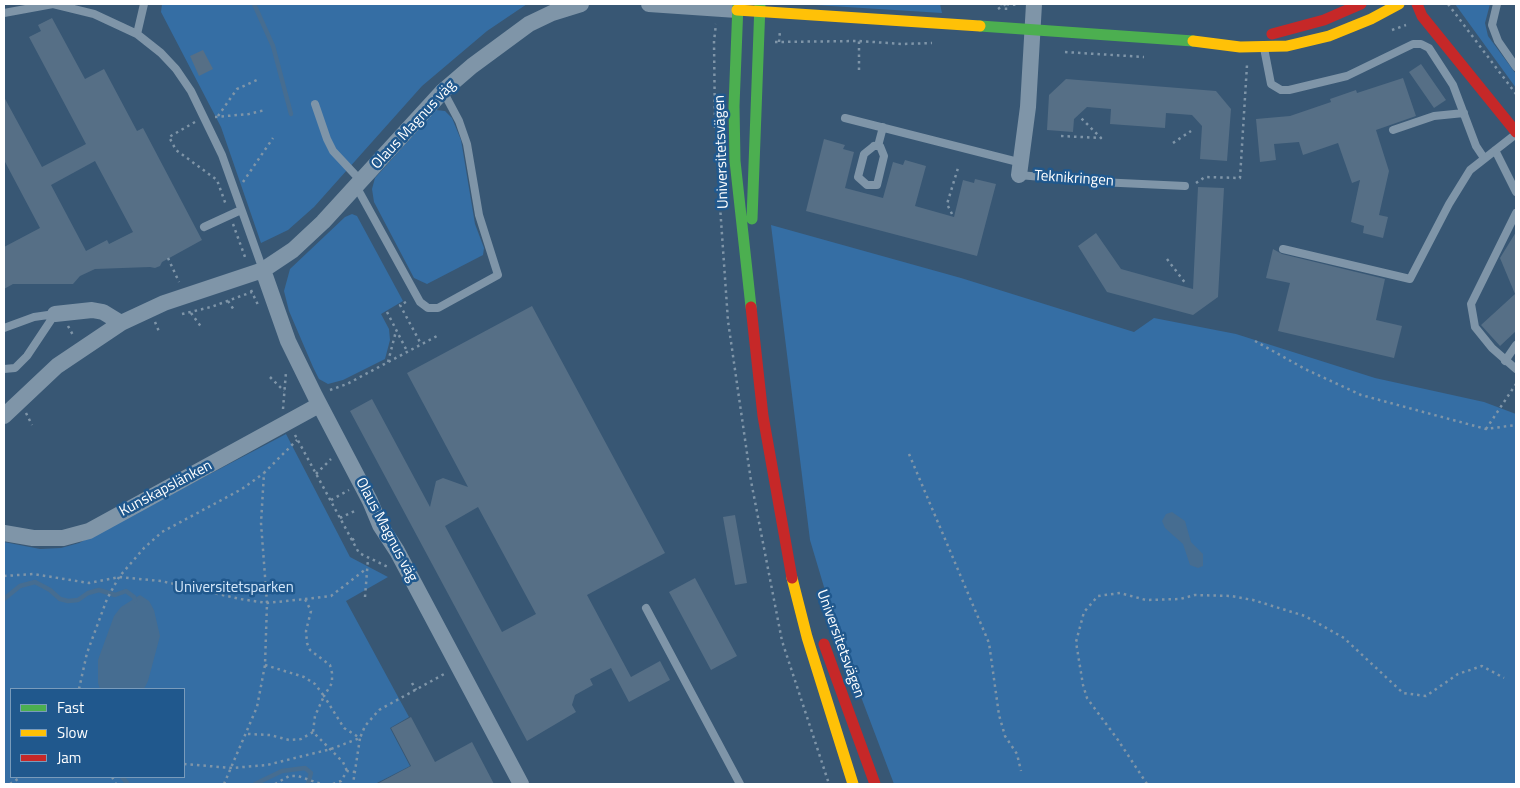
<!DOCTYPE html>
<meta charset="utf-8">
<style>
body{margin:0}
#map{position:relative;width:1520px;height:788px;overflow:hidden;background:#385774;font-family:"Titillium Web",sans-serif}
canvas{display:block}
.frame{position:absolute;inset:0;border:5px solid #fff;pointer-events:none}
.legend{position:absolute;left:10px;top:688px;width:175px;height:90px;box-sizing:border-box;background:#20588d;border:1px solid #799bbb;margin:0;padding:6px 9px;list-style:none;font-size:15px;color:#fff}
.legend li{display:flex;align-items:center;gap:10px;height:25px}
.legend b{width:25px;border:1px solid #799bbb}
</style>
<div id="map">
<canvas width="1520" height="788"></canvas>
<div class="frame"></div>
<ul class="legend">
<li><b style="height:6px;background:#4caf50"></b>Fast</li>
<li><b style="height:6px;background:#ffc107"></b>Slow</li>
<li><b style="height:6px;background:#c62828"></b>Jam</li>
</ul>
</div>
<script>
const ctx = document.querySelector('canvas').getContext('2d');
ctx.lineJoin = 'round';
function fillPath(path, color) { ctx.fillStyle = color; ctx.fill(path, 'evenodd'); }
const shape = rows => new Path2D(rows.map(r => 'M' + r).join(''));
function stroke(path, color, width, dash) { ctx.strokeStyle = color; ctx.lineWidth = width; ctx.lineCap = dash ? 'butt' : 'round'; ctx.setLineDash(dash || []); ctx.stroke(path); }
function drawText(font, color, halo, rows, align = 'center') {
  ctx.font = font + ' "Titillium Web",sans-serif'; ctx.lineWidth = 5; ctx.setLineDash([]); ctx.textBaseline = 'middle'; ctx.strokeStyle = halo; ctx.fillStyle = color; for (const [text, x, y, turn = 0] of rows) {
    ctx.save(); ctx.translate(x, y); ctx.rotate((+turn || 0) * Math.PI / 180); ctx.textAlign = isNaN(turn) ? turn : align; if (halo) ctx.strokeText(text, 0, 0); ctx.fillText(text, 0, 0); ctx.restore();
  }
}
fillPath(shape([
 [162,4,527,4,487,31,422,86,314,207,288,230,261,243,221,127,161,12],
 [799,4,940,4,942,13],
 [1455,4,1490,4,1485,23,1488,36,1516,74,1516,88],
 [436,110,445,111,452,118,461,140,475,224,484,248,483,255,427,284,414,278,374,202,372,189,375,178],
 [352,214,357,216,403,301,381,314,389,329,390,340,385,359,343,380,328,384,319,379,313,367,289,311,284,291,290,269,345,217],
 [771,225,961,278,1134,332,1154,318,1236,334,1375,378,1484,402,1516,414,1516,784,894,784,841,644,810,540],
 [286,434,350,557,388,577,346,601,409,717,390,728,410,766,375,784,4,784,4,542,40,549,61,548,79,543],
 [11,689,184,689,184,777,11,777]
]), '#356ea4');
fillPath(shape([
 [1172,512,1185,521,1191,542,1203,554,1203,566,1198,568,1190,565,1183,544,1165,528,1162,521,1166,514],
 [140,595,149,601,154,610,160,636,148,681,144,689,100,689,98,683,98,660,114,616,121,607]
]), '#466d91');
stroke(shape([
 [254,4,273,46,291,114],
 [4,599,20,586,35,582,50,590,60,599,68,601,78,600,88,593,99,590,115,595,126,591,134,597,135,600],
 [122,777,128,784],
 [255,784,282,771,305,768,311,773,308,784]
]), '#466d91', 4.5);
fillPath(shape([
 [52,18,85,79,104,69,137,131,143,128,202,240,162,262,160,266,155,268,150,267,95,269,80,276,73,284,13,284,4,289,4,247,40,228,4,160,4,97,42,167,86,144,29,37,41,31,38,25],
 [95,161,133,232,109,244,107,240,86,251,51,185],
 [203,50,213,69,199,76,190,56],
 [1421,64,1446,100,1434,108,1409,72],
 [1403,78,1416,116,1376,130,1389,171,1379,215,1388,217,1383,238,1363,233,1364,226,1351,222,1360,180,1352,183,1338,143,1303,155,1299,142,1274,144,1276,160,1260,162,1256,119,1290,116,1331,102,1330,99,1356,90,1357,93],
 [1066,79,1216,91,1231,109,1227,161,1200,159,1202,126,1192,115,1166,113,1165,128,1110,124,1111,109,1087,107,1074,119,1073,132,1047,130,1049,95],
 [824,139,845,145,843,149,854,152,845,188,883,198,893,162,903,165,905,160,926,166,915,206,954,217,963,180,974,183,975,179,996,184,977,256,806,211],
 [1198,187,1224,188,1218,297,1193,315,1107,292,1078,246,1096,233,1121,269,1193,289],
 [1516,232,1516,331,1500,346,1481,325,1515,294,1500,258],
 [1273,249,1282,254,1385,279,1376,320,1402,326,1394,358,1278,331,1290,283,1266,278],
 [532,306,665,553,587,595,631,677,660,661,670,680,629,702,611,668,590,679,593,685,575,695,572,705,576,712,527,741,350,411,372,399,430,507,436,481,443,478,468,487,407,373],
 [478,507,536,614,502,632,445,526],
 [735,515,747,583,735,585,723,517],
 [695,578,737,656,711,670,669,592],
 [411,717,435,762,472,742,494,784,377,784,411,766,391,728]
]), '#566f86');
stroke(shape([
 [1000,4,1018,5],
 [1448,4,1516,94],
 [998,9,1006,4,1006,11],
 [1392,30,1406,25],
 [775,42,859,41,902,44,932,43],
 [779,42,780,31],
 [1065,52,1144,57],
 [859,70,859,41],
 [218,116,237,89,257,80],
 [215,117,249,114,265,110],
 [195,122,169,137,176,150,217,180,226,205],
 [715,128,714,41,716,24],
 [1061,136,1101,138,1080,117],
 [1173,143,1191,131],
 [243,182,273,138],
 [1196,183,1205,177,1240,178,1247,65],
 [720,206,728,321,751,481,782,641,829,784],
 [952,214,947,204,958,168],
 [233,224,245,257],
 [168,258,179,282],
 [1167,259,1186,284],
 [251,290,258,305],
 [228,301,234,310],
 [406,302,400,305,421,344],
 [387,312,407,351],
 [191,313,202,328],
 [182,314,211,307,252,292],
 [155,322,160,334],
 [68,326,74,337],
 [1255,341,1305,369,1361,395,1486,429,1516,425],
 [388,362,396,331],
 [270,377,284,391],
 [330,390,347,384,437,336],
 [283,409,286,372],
 [26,413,32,425],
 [1486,429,1516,384],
 [295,435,359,553,388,567],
 [909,454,989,643,999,715,1005,736,1017,754,1021,771],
 [316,474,331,459],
 [331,500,349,490],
 [340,518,357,510],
 [352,540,357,537],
 [4,576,33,574,89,583,119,577,161,581,240,599,267,603,305,599,311,611,306,631,307,643,310,650,330,665,332,673,332,683,324,696,344,728,360,738,353,784],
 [365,597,368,559],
 [305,599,331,596,366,569],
 [265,665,304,677,315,684,324,696,315,716,313,732,343,762,347,771],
 [412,683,416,690],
 [79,689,87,653,107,599,119,577,144,548,162,532,242,489,264,473],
 [248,734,270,735,289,740,301,739,313,732],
 [184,764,232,768,267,765,331,749,360,738,365,726,379,710,446,673],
 [112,777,116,784],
 [10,784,21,777],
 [224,784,257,707,265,665,267,603,261,523,264,473,297,440],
 [275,784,289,776,298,776,321,784],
 [333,784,341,781,347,771,356,772],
 [1147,784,1118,740,1087,698,1083,685,1076,642,1084,612,1098,596,1120,593,1146,600,1180,599,1195,595,1231,596,1253,600,1305,616,1344,638,1403,693,1426,696,1458,674,1482,666,1504,678]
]), '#7f95a8', 2.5, [2.5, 4]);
stroke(shape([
 [1497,4,1492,25,1498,41,1516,67],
 [4,13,53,4,94,14,137,34,161,53,176,69,191,91,222,155,263,270],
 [137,34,144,4],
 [1264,48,1271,84,1281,90,1289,90,1347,76,1413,44,1421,44,1429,48,1453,85,1476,146,1484,158],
 [315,104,327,139,333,151,361,181],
 [845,118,1022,163],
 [1393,130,1434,116,1464,113],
 [874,146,880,146,884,156,877,185,867,185,858,177,864,154,874,146],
 [878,146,883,127],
 [1495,150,1516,192],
 [1019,175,1099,182,1185,186],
 [356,186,420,302,428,308,438,308,498,275,479,215,467,144,459,121,443,91],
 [1516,213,1471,304,1475,327,1492,348,1516,369],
 [204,227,241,210],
 [1283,249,1410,279,1449,204,1470,170,1516,134],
 [4,328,34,317,55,314,27,356,15,368,4,369],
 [1505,361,1516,345],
 [646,608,740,784]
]), '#7f95a8', 8);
stroke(shape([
 [649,4,737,10],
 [1019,175,1028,107,1034,4],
 [263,270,288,341,315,396,370,501,380,525,397,551,521,784],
 [55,314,92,310,103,312,121,323],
 [4,416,57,366,121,323,164,303,263,270,293,250,323,222,443,91,472,66,529,24,552,13,581,4],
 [4,533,33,538,63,538,89,531,319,405]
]), '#7f95a8', 16);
stroke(shape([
 [738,4,734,106,735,161,751,307],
 [980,26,1193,41],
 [752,219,760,4]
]), '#4caf50', 11);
stroke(shape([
 [737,10,980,26],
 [1193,41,1240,47,1287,46,1329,36,1371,19,1399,4],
 [792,578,807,637,853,784]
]), '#ffc107', 11);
stroke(shape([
 [1417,4,1422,16,1516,132],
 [1272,34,1324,20,1361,4],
 [751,307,763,416,792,578],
 [824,644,875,784]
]), '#c62828', 11);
drawText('15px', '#fff', '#20588d', [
 ["Olaus Magnus väg",414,125,-47],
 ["Universitetsvägen",722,152,-92],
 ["Teknikringen",1074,179,4],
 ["Kunskapslänken",166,489,-28],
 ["Olaus Magnus väg",386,530,62],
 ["Universitetsvägen",840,644,70]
]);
drawText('15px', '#d4e7f9', '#20588d', [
 ["Universitetsparken",234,588]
]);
</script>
